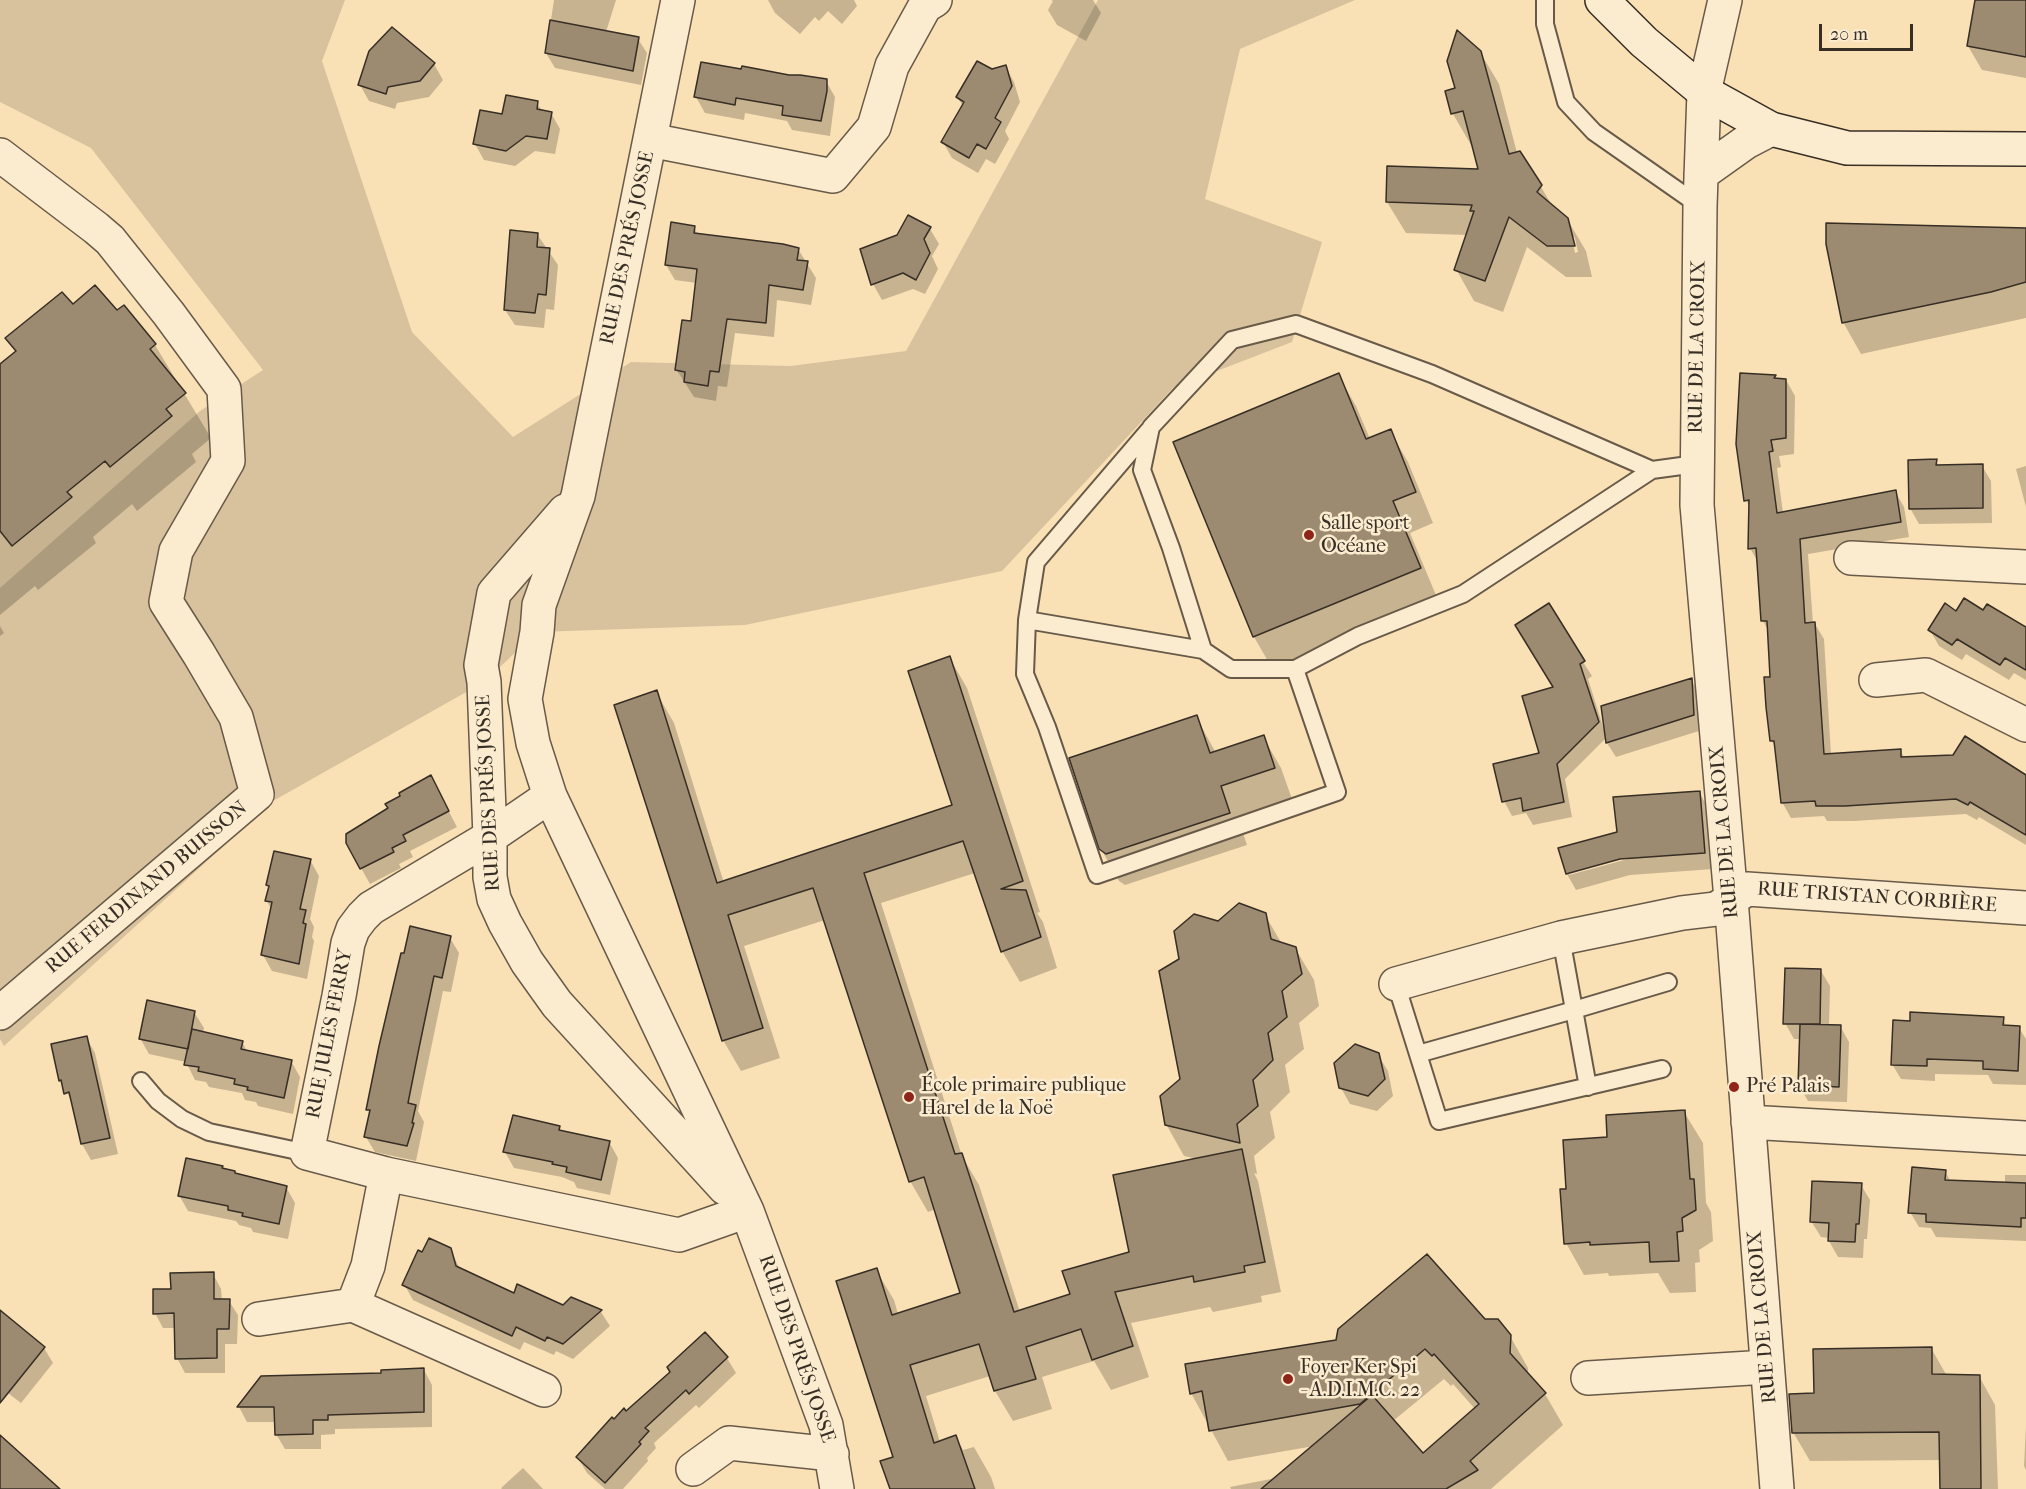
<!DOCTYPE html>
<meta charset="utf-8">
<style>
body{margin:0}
#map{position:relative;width:2026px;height:1489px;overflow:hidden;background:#f9e0b5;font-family:"IM FELL French Canon",serif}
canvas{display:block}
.scale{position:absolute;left:1819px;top:24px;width:94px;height:27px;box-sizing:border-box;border:3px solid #372e25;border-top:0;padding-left:8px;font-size:18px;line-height:21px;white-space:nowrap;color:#372e25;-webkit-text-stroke:4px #fbebcf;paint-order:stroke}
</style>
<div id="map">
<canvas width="2026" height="1489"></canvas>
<div class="scale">20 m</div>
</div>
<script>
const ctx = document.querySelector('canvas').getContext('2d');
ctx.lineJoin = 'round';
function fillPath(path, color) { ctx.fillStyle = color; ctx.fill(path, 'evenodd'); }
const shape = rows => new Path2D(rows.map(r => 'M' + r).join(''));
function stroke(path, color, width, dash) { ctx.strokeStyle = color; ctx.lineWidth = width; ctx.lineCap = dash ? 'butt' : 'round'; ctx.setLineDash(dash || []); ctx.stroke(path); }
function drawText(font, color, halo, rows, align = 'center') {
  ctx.font = font + ' "IM FELL French Canon",serif'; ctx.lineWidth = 5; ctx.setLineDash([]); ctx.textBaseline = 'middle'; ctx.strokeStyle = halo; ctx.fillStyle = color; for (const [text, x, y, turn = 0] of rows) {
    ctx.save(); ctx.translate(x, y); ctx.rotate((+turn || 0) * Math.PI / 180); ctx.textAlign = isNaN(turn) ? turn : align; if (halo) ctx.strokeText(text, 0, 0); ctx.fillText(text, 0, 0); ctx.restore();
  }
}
fillPath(shape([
 [0,0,345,0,322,61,412,332,513,437,631,362,791,366,906,351,1098,0,1355,0,1240,49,1205,199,1322,242,1292,342,1173,388,1002,571,745,625,537,632,484,682,273,801,4,1046,0,1039,0,588,200,411,263,370,91,148,0,102]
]), '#d8c29d');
fillPath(shape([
 [554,0,616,0,606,32,638,39,647,53,641,85,555,68,546,53],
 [768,0,854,0,857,6,842,24,828,11,819,21,815,17,800,34,775,13],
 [1051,0,1093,0,1101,13,1086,41,1057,25,1048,10,1053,1],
 [1977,0,2010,0,2026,3,2026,78,1982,70,1968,46],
 [392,29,434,64,443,80,429,97,397,103,395,109,369,101,360,85],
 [1480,52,1499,84,1517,153,1520,152,1553,207,1567,219,1586,251,1592,277,1566,277,1527,247,1503,312,1474,301,1456,269,1468,235,1406,233,1387,202,1480,170,1473,144,1471,145,1453,114,1446,92,1456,89],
 [1571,234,1575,238,1578,252,1575,253],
 [1005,66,1014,82,1020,102,1005,131,1009,139,995,164,986,159,978,173,952,158,943,142,963,106,957,97,992,70],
 [743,68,826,81,835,97,830,136,792,130,787,121,745,113,744,120,705,113,696,97,742,71],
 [537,103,542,111,551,113,560,129,555,154,535,151,515,166,484,160,475,144,503,115],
 [694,227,698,235,798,249,816,278,811,305,777,300,774,337,735,333,727,387,718,386,716,401,694,397,676,369,692,323,697,283,675,280,666,265],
 [930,229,939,244,932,256,938,269,925,294,913,289,882,300,873,284],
 [2026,229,2026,318,1861,354,1843,322],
 [537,234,558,265,554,310,546,309,544,328,515,325,505,310],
 [72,306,117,313,124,307,155,345,211,438,192,454,196,462,137,511,132,504,93,537,96,543,38,590,35,586,0,615,0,366,16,353,7,339],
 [1338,375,1356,406,1370,439,1390,431,1408,462,1433,523,1410,533,1438,600,1272,668,1254,637,1175,442],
 [1741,375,1775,376,1777,380,1786,380,1795,396,1794,454,1779,456,1781,467,1777,468,1783,513,1895,491,1904,507,1909,537,1808,554,1813,624,1815,624,1824,639,1831,755,1900,750,1905,759,2026,776,2026,845,1979,817,1977,820,1966,814,1854,821,1827,821,1824,816,1791,818,1782,802,1776,749,1772,741,1772,678,1769,632,1763,621,1759,564,1750,548,1750,508,1746,500],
 [1936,460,1939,467,1982,466,1991,481,1992,523,1919,524,1910,508],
 [2026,466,2026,507,2016,469],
 [1984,612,2024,628,2026,625,2026,680,2014,673,2009,680,1966,654,1962,660,1939,646,1930,630,1957,613],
 [0,626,4,633,0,636],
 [1526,640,1583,662,1592,676,1588,679,1604,730,1691,679,1699,694,1702,730,1616,757,1607,743,1607,737,1565,779,1572,817,1533,825,1526,813,1512,816,1504,801,1541,755,1555,688],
 [949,657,967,688,1040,912,1037,913,1043,922,1057,968,1020,982,1002,951,975,873,881,903,962,1156,979,1185,1020,1312,1071,1295,1131,1253,1198,1159,1184,1156,1166,1124,1181,1079,1181,960,1218,923,1265,915,1282,944,1295,948,1314,980,1319,1006,1299,1023,1304,1049,1285,1065,1290,1092,1270,1112,1275,1138,1254,1156,1257,1174,1254,1173,1258,1181,1281,1292,1261,1296,1262,1302,1213,1312,1210,1307,1131,1323,1149,1377,1111,1390,1094,1361,1042,1377,1052,1409,1013,1421,995,1391,990,1376,926,1396,940,1442,956,1437,963,1450,974,1447,991,1477,995,1489,891,1489,895,1458,876,1270,894,1300,898,1314,962,1294,936,1209,928,1212,910,1181,825,920,744,946,780,1058,741,1071,723,1040,656,692,674,723,724,883,954,806],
 [1196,717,1216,753,1263,737,1281,768,1292,799,1238,818,1247,845,1125,885,1119,881,1101,849],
 [1699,792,1708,808,1713,869,1630,875,1576,890,1567,874,1560,849,1619,833],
 [1627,856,1628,859,1569,875,1569,872],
 [439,793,457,827,410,851,413,857,399,864,401,868,370,884,347,843],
 [310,860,319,876,310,919,314,927,312,937,314,941,307,979,272,971,263,955,272,910,266,900,270,889,268,885],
 [450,938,459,953,451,992,443,991,418,1111,424,1122,416,1161,375,1152,366,1137,371,1114,368,1109],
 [1821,971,1830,986,1829,1026,1840,1026,1849,1042,1847,1102,1808,1101,1799,1085,1801,1039,1794,1039,1785,1023],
 [194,1012,204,1028,203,1033,242,1042,247,1051,291,1061,300,1077,293,1114,258,1106,256,1102,245,1100,242,1093,209,1087,206,1082,195,1080,186,1062,149,1054,140,1038],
 [2003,1019,2007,1027,2019,1028,2026,1039,2026,1085,1993,1084,1988,1075,1935,1074,1935,1081,1901,1079,1892,1064],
 [86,1037,95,1053,118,1154,91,1160,82,1144,74,1107,61,1080,52,1045],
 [1378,1055,1388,1071,1393,1096,1377,1111,1350,1104,1341,1088],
 [1684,1112,1703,1143,1706,1203,1711,1212,1713,1241,1699,1250,1700,1262,1695,1263,1696,1292,1670,1293,1658,1273,1609,1276,1608,1273,1584,1275,1566,1243,1568,1190,1609,1138],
 [559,1127,562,1132,609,1142,618,1158,610,1195,577,1188,574,1182,562,1177,514,1168,505,1152],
 [222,1167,224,1170,236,1175,286,1187,295,1203,288,1239,253,1232,251,1228,239,1225,236,1221,188,1211,179,1195],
 [1945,1171,1951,1182,2005,1184,2005,1175,2026,1175,2026,1241,1936,1237,1931,1228,1919,1227,1910,1212],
 [1861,1185,1870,1200,1867,1239,1864,1239,1863,1258,1838,1257,1829,1241,1829,1238,1821,1237,1811,1221],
 [450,1249,460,1269,514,1295,563,1307,572,1298,601,1312,610,1326,573,1359,556,1351,554,1355,524,1342,520,1350,413,1300,404,1284,423,1254],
 [213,1274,221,1289,222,1301,229,1301,238,1315,237,1344,225,1344,225,1373,185,1373,177,1358,176,1328,163,1328,155,1313,172,1290],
 [1484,1321,1510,1336,1528,1368,1528,1375,1545,1394,1563,1425,1491,1489,1231,1489,1230,1487,1276,1478,1314,1446,1228,1461,1191,1393],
 [1444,1379,1451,1386,1453,1384,1475,1409,1423,1455,1393,1421],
 [44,1348,53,1363,21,1403,0,1387],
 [1931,1348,1947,1376,1979,1376,1995,1405,1998,1489,1958,1489,1941,1460,1810,1461,1793,1432,1816,1395],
 [727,1358,736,1373,699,1408,696,1405,654,1443,656,1448,647,1458,648,1461,623,1489,605,1489,587,1473,578,1458,614,1421],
 [424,1370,432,1385,432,1427,335,1429,335,1434,321,1435,321,1449,285,1449,276,1434,276,1422,247,1422,239,1407,261,1378,382,1375],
 [2026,1426,2026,1470,2024,1466],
 [523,1468,543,1489,502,1489,501,1488]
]), '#0003');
const building = shape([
 [1975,0,2026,0,2026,57,1967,46,1975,0],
 [550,20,639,37,633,71,545,53,550,20],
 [392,27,435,63,420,81,388,87,386,94,358,85,369,51,392,27],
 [1457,30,1481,51,1509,154,1520,151,1542,185,1537,192,1568,218,1575,246,1547,246,1509,217,1485,281,1454,270,1474,211,1470,211,1472,205,1386,202,1387,166,1478,169,1463,111,1451,114,1445,91,1455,88,1447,61,1457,30],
 [977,61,992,69,1006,65,1012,86,995,118,1001,122,986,149,977,144,969,158,941,142,964,102,956,97,977,61],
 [701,62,741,69,742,66,789,75,800,75,827,79,827,91,821,121,782,115,783,106,736,98,735,105,694,97,701,62],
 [506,95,538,101,537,109,552,112,547,139,526,136,506,151,473,144,480,110,502,114,506,95],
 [908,215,931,227,924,239,930,253,916,280,903,273,871,285,860,249,897,235,908,215],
 [671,222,695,226,694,233,783,244,799,248,797,260,808,261,803,290,769,285,766,323,727,319,719,372,710,371,708,386,684,382,685,372,675,370,682,320,691,321,697,269,665,265,671,222],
 [1826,223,2026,228,2026,282,1991,292,1842,323,1826,244,1826,223],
 [510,230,538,233,537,247,550,248,546,295,538,294,535,313,504,310,510,230],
 [95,285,117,310,124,305,156,344,150,349,186,393,166,409,172,416,110,467,105,461,67,492,72,497,12,546,0,531,0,364,16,351,5,338,62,292,73,304,95,285],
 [1339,373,1366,439,1391,429,1416,492,1393,501,1421,568,1253,637,1173,442,1339,373],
 [1740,373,1776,375,1774,378,1786,379,1786,438,1771,440,1773,451,1769,452,1777,513,1896,490,1901,522,1800,539,1805,623,1815,622,1824,754,1901,749,1901,757,1953,755,1965,736,2026,775,2026,835,1970,802,1968,805,1956,799,1845,806,1816,806,1815,801,1781,803,1774,741,1770,741,1766,707,1764,677,1770,677,1767,621,1761,621,1756,548,1748,549,1749,500,1744,501,1736,444,1740,373],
 [1937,459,1936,465,1983,464,1983,508,1909,509,1908,460,1937,459],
 [1964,598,1983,610,1987,604,2026,627,2026,670,2005,658,2000,665,1957,639,1952,645,1928,630,1945,603,1956,611,1964,598],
 [1549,603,1585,661,1580,664,1599,722,1557,764,1564,802,1523,811,1521,798,1502,802,1493,764,1539,753,1522,696,1553,687,1515,625,1549,603],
 [950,656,1023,881,1001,889,1026,890,1041,937,1001,952,963,841,864,873,955,1154,962,1153,1014,1312,1070,1294,1062,1271,1129,1252,1113,1175,1242,1149,1265,1262,1244,1266,1245,1272,1194,1282,1193,1276,1115,1292,1133,1346,1092,1360,1081,1329,1026,1347,1036,1379,994,1391,979,1344,910,1365,934,1443,956,1435,975,1489,890,1489,880,1461,893,1457,836,1281,877,1268,892,1315,960,1293,924,1177,909,1182,813,888,728,915,763,1028,722,1041,614,705,657,690,717,883,952,805,908,671,950,656],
 [1692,678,1694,715,1606,743,1601,706,1692,678],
 [1197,715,1210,753,1264,735,1275,768,1221,786,1230,813,1106,854,1099,849,1069,758,1197,715],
 [431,775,449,811,403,835,406,841,392,848,394,852,360,869,346,843,346,834,388,808,385,804,400,796,399,793,431,775],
 [1700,791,1705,853,1620,859,1566,874,1558,848,1617,832,1613,797,1700,791],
 [274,851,311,859,300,909,306,910,303,923,306,924,299,964,261,955,272,902,265,901,269,886,266,885,274,851],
 [1239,903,1266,913,1271,939,1296,947,1302,974,1282,991,1287,1017,1268,1033,1273,1060,1253,1080,1258,1106,1237,1124,1240,1143,1165,1125,1160,1096,1180,1079,1159,971,1179,959,1174,931,1194,914,1218,921,1239,903],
 [410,926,451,936,442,978,434,976,419,1048,408,1103,416,1105,412,1123,414,1123,407,1146,364,1137,370,1110,366,1110,379,1046,401,953,404,953,410,926],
 [1785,968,1821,969,1820,1024,1783,1024,1785,968],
 [147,1000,195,1011,188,1049,139,1039,147,1000],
 [1910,1012,2004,1017,2003,1025,2020,1026,2018,1071,1983,1069,1983,1061,1927,1059,1927,1066,1891,1065,1893,1020,1910,1021,1910,1012],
 [1800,1024,1841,1025,1839,1087,1798,1085,1800,1024],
 [192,1029,243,1041,241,1049,292,1060,284,1098,247,1090,248,1087,234,1084,235,1079,198,1071,199,1067,184,1065,192,1029],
 [87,1036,110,1138,81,1144,69,1092,64,1094,61,1080,59,1081,51,1044,87,1036],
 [1355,1044,1379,1053,1385,1079,1368,1096,1339,1088,1334,1063,1355,1044],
 [1685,1110,1690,1179,1694,1179,1696,1210,1682,1218,1683,1231,1677,1232,1679,1261,1650,1262,1649,1242,1590,1245,1590,1242,1564,1244,1560,1189,1566,1189,1563,1140,1607,1137,1606,1115,1685,1110],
 [513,1115,560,1126,559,1130,610,1141,601,1180,566,1172,567,1167,552,1164,553,1162,503,1152,513,1115],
 [186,1158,223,1166,222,1168,235,1171,235,1173,287,1186,279,1224,242,1216,243,1213,228,1210,228,1206,178,1196,186,1158],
 [1912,1167,1946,1170,1945,1180,2026,1183,2026,1218,2021,1218,2021,1227,1926,1222,1926,1214,1908,1213,1912,1167],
 [1812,1181,1862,1183,1859,1224,1856,1224,1855,1242,1828,1241,1829,1223,1810,1222,1812,1181],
 [429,1238,451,1248,456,1266,514,1293,517,1284,563,1305,571,1297,602,1310,563,1344,547,1337,545,1341,516,1327,512,1336,402,1285,418,1250,422,1252,429,1238],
 [1427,1254,1485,1319,1498,1319,1511,1335,1510,1353,1546,1393,1470,1461,1478,1470,1446,1489,1261,1489,1372,1395,1423,1453,1479,1404,1434,1354,1432,1356,1425,1349,1360,1404,1209,1431,1202,1391,1190,1394,1185,1364,1336,1340,1338,1329,1427,1254],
 [214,1272,214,1299,230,1299,229,1329,217,1329,217,1358,175,1359,174,1313,153,1314,153,1289,171,1289,170,1273,214,1272],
 [0,1310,45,1347,0,1403,0,1310],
 [705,1332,728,1357,689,1394,686,1390,645,1428,649,1431,639,1442,641,1444,605,1483,576,1457,612,1417,614,1419,624,1408,626,1411,670,1372,667,1367,705,1332],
 [1932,1347,1932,1374,1980,1375,1981,1489,1940,1489,1939,1432,1792,1433,1789,1394,1814,1393,1813,1349,1932,1347],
 [424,1368,424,1412,328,1415,328,1420,313,1420,313,1434,275,1435,274,1407,237,1407,261,1376,381,1373,381,1370,424,1368],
 [0,1435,60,1489,0,1489,0,1435]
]);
fillPath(building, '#9c8b70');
stroke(building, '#372e25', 1.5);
const lane = shape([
 [1545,0,1545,24,1566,102,1594,132,1700,206],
 [1149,430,1036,562,1027,620,1203,650],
 [1652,470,1432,374,1296,324,1232,340,1151,427,1142,470,1171,548,1203,650,1231,669,1295,669,1358,636,1463,594,1652,470,1696,464],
 [1027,620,1025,674,1047,727,1097,875,1337,792,1295,669],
 [1561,938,1588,1087],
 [1396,984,1439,1121,1662,1069],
 [1418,1054,1574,1010,1668,982],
 [141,1081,158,1101,182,1119,209,1132,307,1153]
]);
const street = shape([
 [678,0,578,496,539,605,537,632,525,699,533,743,550,796,747,1211,826,1425,837,1489],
 [1725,0,1704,92,1700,206,1697,505,1731,899,1777,1489],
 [650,140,833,176,874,127,892,66,925,6,935,0],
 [0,155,96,228,110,240,169,314,224,389,228,461,176,551,166,602,199,654,236,717,257,794,0,1013],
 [1701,174,1746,142,1771,129],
 [565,511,494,593,481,665,484,682,490,837,490,877,494,899,505,923,527,962,557,1004,725,1188],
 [1851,558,2026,567],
 [1876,680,1926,675,2026,725],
 [550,796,490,837,371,908,362,917,353,929,348,943,339,996,307,1153,386,1174,679,1235,747,1211],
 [1396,984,1561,938,1682,913,1716,909,1747,889,2026,908],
 [1748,1122,2026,1138],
 [353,1305,544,1390],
 [259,1319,353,1305,368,1266,386,1174],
 [1588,1378,1767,1367],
 [693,1469,729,1443,832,1454]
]);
const secondary = shape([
 [1602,0,1644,42,1704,92,1771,129,1847,148,2026,149]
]);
stroke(lane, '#685a49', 20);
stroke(street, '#685a49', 36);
stroke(secondary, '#372e25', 36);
stroke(lane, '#fbebcf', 16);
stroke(street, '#fbebcf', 33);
stroke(secondary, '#fbebcf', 33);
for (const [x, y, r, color] of [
 [1309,535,6,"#8f2418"],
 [1734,1087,6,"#8f2418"],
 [909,1097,6,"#8f2418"],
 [1288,1379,6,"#8f2418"]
]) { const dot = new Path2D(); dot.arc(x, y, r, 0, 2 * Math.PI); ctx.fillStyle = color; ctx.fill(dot); stroke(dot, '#fbebcf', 2); }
drawText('20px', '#372e25', '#fbebcf', [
 ["RUE DES PRÉS JOSSE",628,248,-78],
 ["RUE DE LA CROIX",1698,347,-89],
 ["RUE DES PRÉS JOSSE",489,793,-93],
 ["RUE DE LA CROIX",1725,832,-95],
 ["RUE FERDINAND BUISSON",147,888,-40],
 ["RUE TRISTAN CORBIÈRE",1877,898,4],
 ["RUE JULES FERRY",330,1034,-79],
 ["RUE DE LA CROIX",1763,1317,-95],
 ["RUE DES PRÉS JOSSE",796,1349,71]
]);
drawText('20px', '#372e25', '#fbebcf', [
 ["Salle sport",1321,524],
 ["Océane",1321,547],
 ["École primaire publique",921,1086],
 ["Harel de la Noë",921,1109],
 ["Pré Palais",1746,1087],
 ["Foyer Ker Spi",1300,1368],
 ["- A.D.I.M.C. 22",1300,1391]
], 'left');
</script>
